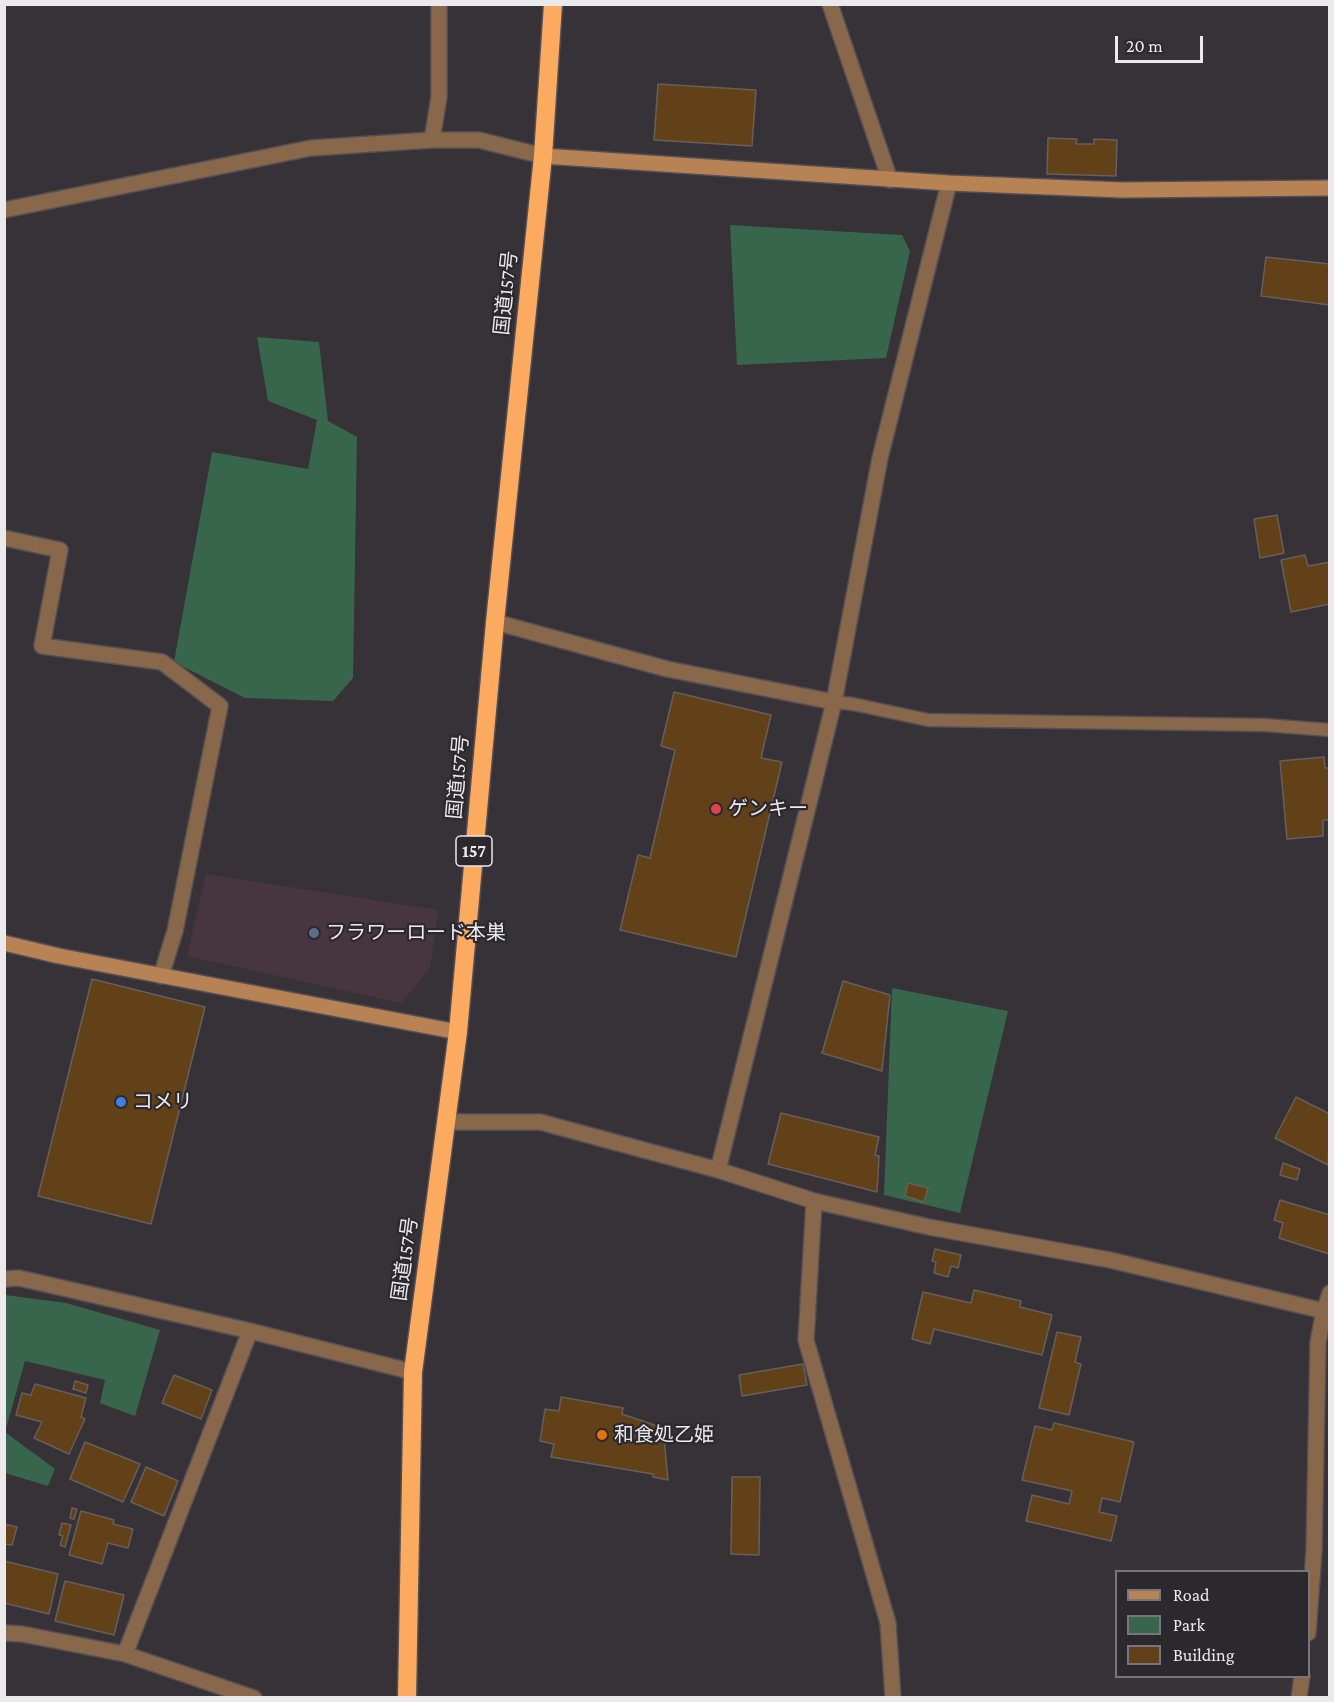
<!DOCTYPE html>
<meta charset="utf-8">
<style>
body{margin:0}
#map{position:relative;width:1334px;height:1702px;overflow:hidden;background:#363238;font-family:"Crimson Pro",serif}
canvas{display:block}
.frame{position:absolute;inset:0;border:6px solid #ebe9ec;pointer-events:none}
.legend{position:absolute;left:1115px;top:1570px;width:195px;height:108px;box-sizing:border-box;background:#2c292e;border:2px solid #78767a;margin:0;padding:8px 10px;list-style:none;font-size:18px;color:#ebe9ec}
.legend li{display:flex;align-items:center;gap:12px;height:30px}
.legend b{width:30px;border:2px solid #78767a}
.scale{position:absolute;left:1115px;top:36px;width:88px;height:27px;box-sizing:border-box;border:3px solid #ebe9ec;border-top:0;padding-left:8px;font-size:18px;line-height:21px;white-space:nowrap;color:#ebe9ec;-webkit-text-stroke:4px #2c292e;paint-order:stroke}
</style>
<div id="map">
<canvas width="1334" height="1702"></canvas>
<div class="frame"></div>
<ul class="legend">
<li><b style="height:8px;background:#b78254"></b>Road</li>
<li><b style="height:16px;background:#38664c"></b>Park</li>
<li><b style="height:16px;background:#634118"></b>Building</li>
</ul>
<div class="scale">20 m</div>
</div>
<script>
const ctx = document.querySelector('canvas').getContext('2d');
ctx.lineJoin = 'round';
function fillPath(path, color) { ctx.fillStyle = color; ctx.fill(path, 'evenodd'); }
const shape = rows => new Path2D(rows.map(r => 'M' + r).join(''));
function stroke(path, color, width, dash) { ctx.strokeStyle = color; ctx.lineWidth = width; ctx.lineCap = dash ? 'butt' : 'round'; ctx.setLineDash(dash || []); ctx.stroke(path); }
function drawText(font, color, halo, rows, align = 'center') {
  ctx.font = font + ' "Crimson Pro","Noto Sans JP",serif'; ctx.lineWidth = 4.5; ctx.setLineDash([]); ctx.textBaseline = 'middle'; ctx.strokeStyle = halo; ctx.fillStyle = color; for (const [text, x, y, turn = 0] of rows) {
    ctx.save(); ctx.translate(x, y); ctx.rotate((+turn || 0) * Math.PI / 180); ctx.textAlign = isNaN(turn) ? turn : align; if (halo) ctx.strokeText(text, 0, 0); ctx.fillText(text, 0, 0); ctx.restore();
  }
}
fillPath(shape([
 [206,874,438,910,430,968,401,1003,187,956]
]), '#473640');
fillPath(shape([
 [730,225,902,235,910,251,886,358,737,365],
 [257,337,319,342,328,421,357,437,353,678,333,701,245,698,174,662,212,452,308,469,317,420,268,401],
 [892,988,1008,1011,960,1213,884,1195],
 [5,1295,66,1303,160,1330,135,1416,100,1403,105,1380,25,1361,5,1432,55,1469,48,1486,5,1473]
]), '#38664c');
const building = shape([
 [658,84,756,90,752,146,654,140,658,84],
 [1048,138,1077,139,1076,144,1094,144,1094,139,1117,140,1116,176,1047,174,1048,138],
 [1266,257,1330,264,1330,305,1261,296,1266,257],
 [1277,515,1284,553,1260,558,1254,519,1277,515],
 [1305,555,1308,566,1330,562,1330,604,1291,612,1281,560,1305,555],
 [674,692,771,715,761,758,782,762,736,957,620,930,638,855,650,858,675,750,661,746,674,692],
 [1324,757,1325,768,1330,768,1330,820,1323,820,1323,836,1287,839,1280,761,1324,757],
 [92,979,205,1007,151,1224,38,1196,92,979],
 [843,981,890,995,882,1071,822,1053,843,981],
 [1296,1097,1330,1114,1328,1165,1275,1138,1296,1097],
 [781,1113,879,1137,875,1155,879,1156,877,1192,768,1164,781,1113],
 [1283,1163,1300,1169,1297,1180,1280,1175,1283,1163],
 [908,1183,928,1188,924,1202,905,1196,908,1183],
 [1280,1200,1330,1215,1329,1254,1279,1238,1283,1223,1274,1220,1280,1200],
 [935,1249,961,1255,958,1268,951,1266,948,1277,934,1273,936,1262,932,1261,935,1249],
 [974,1290,1021,1301,1020,1307,1052,1315,1042,1355,934,1329,930,1344,912,1339,923,1292,971,1303,974,1290],
 [1057,1332,1081,1337,1075,1362,1081,1364,1069,1415,1039,1408,1057,1332],
 [803,1364,807,1385,742,1396,739,1375,803,1364],
 [174,1375,212,1390,201,1419,162,1403,174,1375],
 [75,1381,88,1385,86,1393,73,1389,75,1381],
 [35,1384,86,1398,81,1417,85,1419,69,1454,34,1438,42,1422,16,1415,22,1393,31,1395,35,1384],
 [561,1397,623,1408,622,1414,663,1428,668,1480,653,1477,653,1474,551,1457,554,1444,540,1441,545,1409,559,1411,561,1397],
 [1054,1423,1134,1442,1120,1502,1102,1498,1099,1512,1117,1516,1111,1541,1026,1521,1032,1495,1069,1504,1072,1491,1022,1480,1035,1426,1052,1430,1054,1423],
 [85,1442,140,1464,123,1502,70,1479,85,1442],
 [146,1467,178,1481,164,1516,131,1502,146,1467],
 [732,1477,760,1477,759,1555,731,1554,732,1477],
 [72,1508,77,1509,74,1519,70,1518,72,1508],
 [81,1511,114,1520,113,1524,133,1529,128,1548,108,1543,102,1564,69,1555,81,1511],
 [62,1523,71,1525,65,1547,60,1545,63,1536,59,1535,62,1523],
 [4,1524,17,1527,12,1545,4,1544,4,1524],
 [4,1561,58,1574,49,1614,4,1603,4,1561],
 [65,1581,124,1595,114,1635,55,1621,65,1581]
]);
fillPath(building, '#634118');
stroke(building, '#65605b', 1.5);
const lane = shape([
 [834,702,853,704,928,720,1264,725,1330,730]
]);
const street = shape([
 [830,4,890,180],
 [432,140,439,97,439,4],
 [4,210,311,148,432,140,479,140,543,156],
 [4,538,60,550,42,646,162,662,220,706,175,931,161,976],
 [495,622,667,669,834,702],
 [446,1122,540,1122,718,1170,814,1201,929,1227,1110,1260,1324,1311],
 [718,1170,834,702,880,458,949,183],
 [814,1201,806,1340,888,1623,893,1698],
 [4,1279,19,1278,250,1331,413,1372],
 [4,1633,22,1634,125,1654,254,1698],
 [1308,1633,1314,1551,1318,1342,1324,1311,1330,1293],
 [125,1654,250,1331],
 [1299,1698,1302,1676]
]);
const secondary = shape([
 [543,156,949,183,1122,190,1330,188],
 [4,943,59,956,458,1032]
]);
const highway = shape([
 [407,1698,413,1372,458,1032,495,622,543,156,553,4]
]);
stroke(lane, '#534f55', 15);
stroke(street, '#534f55', 18);
stroke(secondary, '#534f55', 18);
stroke(highway, '#534f55', 21);
stroke(lane, '#88674a', 12);
stroke(street, '#88674a', 15);
stroke(secondary, '#b78254', 15);
stroke(highway, '#fcaa5f', 18);
for (const [x, y, r, color] of [
 [716,809,6,"#e0444e"],
 [314,933,6,"#5c6f8a"],
 [121,1102,6,"#3f7fe0"],
 [602,1435,6,"#e8710a"]
]) { const dot = new Path2D(); dot.arc(x, y, r, 0, 2 * Math.PI); ctx.fillStyle = color; ctx.fill(dot); stroke(dot, '#2c292e', 2); }
for (const [x, y, w] of [
 [474,851,36]
]) { const box = new Path2D(); box.roundRect(x - w / 2, y - 15, w, 30, 4.5); ctx.fillStyle = '#2c292e'; ctx.fill(box); stroke(box, '#ebe9ec', 1.5); }
drawText('bold 18px', '#ebe9ec', null, [
 ["157",474,851]
]);
drawText('20px', '#ebe9ec', '#2c292e', [
 ["国道157号",506,293,-84],
 ["国道157号",458,777,-85],
 ["国道157号",405,1259,-82]
]);
drawText('20px', '#ebe9ec', '#2c292e', [
 ["ゲンキー",728,809],
 ["フラワーロード本巣",326,933],
 ["コメリ",133,1102],
 ["和食処乙姫",614,1435]
], 'left');
</script>
